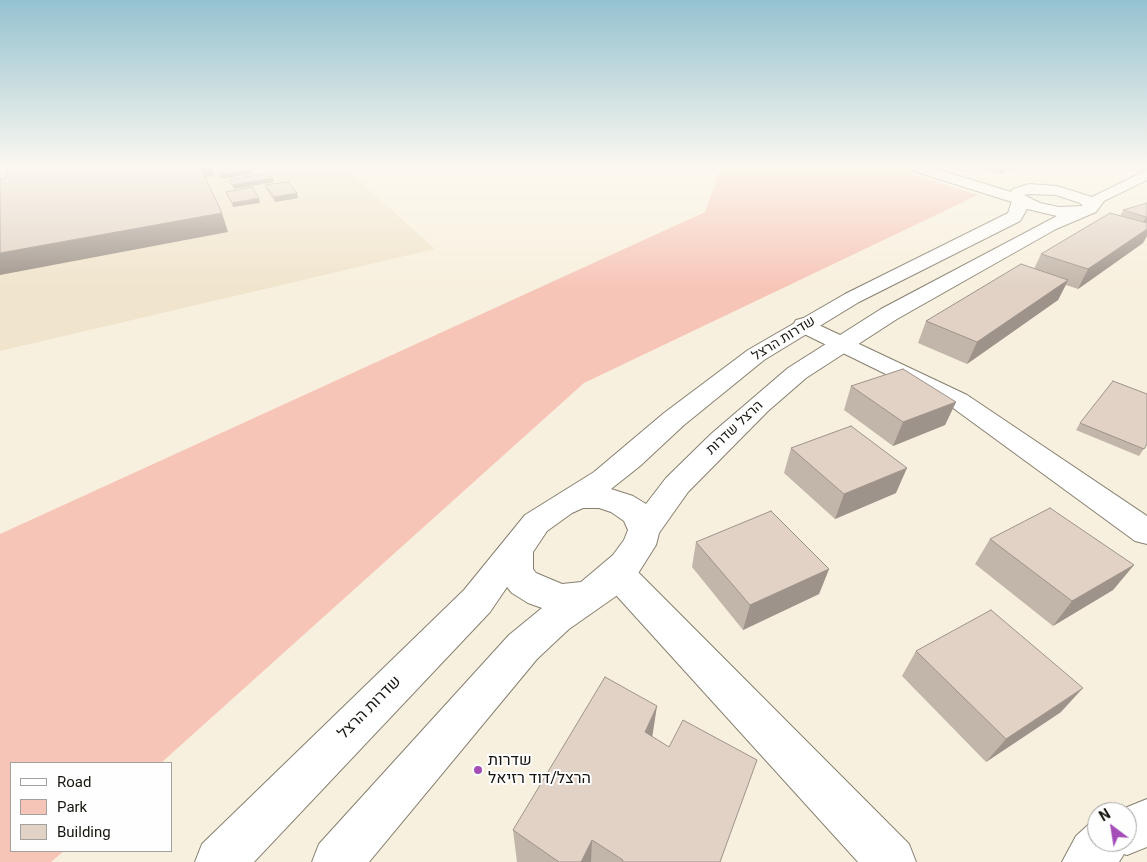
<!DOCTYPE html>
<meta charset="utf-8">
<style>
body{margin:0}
#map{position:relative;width:1147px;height:862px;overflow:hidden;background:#f8f0de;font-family:Roboto,sans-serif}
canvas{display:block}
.legend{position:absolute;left:10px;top:762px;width:162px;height:90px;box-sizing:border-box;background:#fefefe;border:1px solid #a2a19e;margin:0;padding:6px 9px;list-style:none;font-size:15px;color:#18150f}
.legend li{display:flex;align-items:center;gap:10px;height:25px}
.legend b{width:25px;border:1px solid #a2a19e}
.north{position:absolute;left:1087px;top:802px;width:50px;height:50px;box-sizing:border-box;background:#fefefe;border:1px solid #a2a19e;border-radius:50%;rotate:329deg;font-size:14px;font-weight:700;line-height:20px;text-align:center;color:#18150f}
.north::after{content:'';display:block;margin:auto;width:18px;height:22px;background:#a44cb8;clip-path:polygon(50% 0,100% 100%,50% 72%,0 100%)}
</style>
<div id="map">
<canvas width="1147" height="862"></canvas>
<ul class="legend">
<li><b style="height:6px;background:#fff"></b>Road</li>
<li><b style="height:14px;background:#f7c5b8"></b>Park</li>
<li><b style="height:14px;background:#e1d2c5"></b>Building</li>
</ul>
<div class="north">N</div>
</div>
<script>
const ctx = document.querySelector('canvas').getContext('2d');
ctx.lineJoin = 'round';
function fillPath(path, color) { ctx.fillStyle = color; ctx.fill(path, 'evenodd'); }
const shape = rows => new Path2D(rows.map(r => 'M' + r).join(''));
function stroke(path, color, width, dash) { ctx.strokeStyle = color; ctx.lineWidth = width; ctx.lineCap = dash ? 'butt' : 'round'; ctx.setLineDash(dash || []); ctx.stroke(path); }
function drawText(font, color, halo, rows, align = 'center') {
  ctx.font = font + ' Roboto,Heebo,sans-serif'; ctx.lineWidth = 4; ctx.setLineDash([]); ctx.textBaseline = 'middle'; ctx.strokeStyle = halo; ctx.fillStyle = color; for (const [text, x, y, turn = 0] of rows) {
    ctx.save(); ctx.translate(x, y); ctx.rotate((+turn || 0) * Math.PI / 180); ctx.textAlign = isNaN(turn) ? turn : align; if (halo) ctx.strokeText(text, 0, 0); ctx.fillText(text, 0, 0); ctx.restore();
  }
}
fillPath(shape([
 [0,167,344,167,435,249,0,351]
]), '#f0e4cc');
fillPath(shape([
 [721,167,888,167,978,195,584,383,161,763,11,763,11,851,64,851,51,862,0,862,0,534,705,212]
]), '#f7c5b8');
const minor = shape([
 [804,318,967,395,1147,516,1147,544,1135,541,949,405,796,330,793,325,796,320,804,318],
 [617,559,629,563,909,844,916,862,858,862,605,583,600,573,605,563,617,559],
 [1147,799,1147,847,1127,855,1124,854,1119,862,1062,862,1076,836,1088,825,1097,821,1097,842,1127,842,1127,812,1115,812,1147,799]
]);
const tertiary = shape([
 [908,167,930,167,1024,196,1026,199,1018,204,1012,202,910,170,908,167]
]);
const secondary = shape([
 [1147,170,1147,180,1104,201,1096,212,1056,229,897,319,806,378,768,411,688,492,659,533,656,545,637,575,619,594,569,629,537,659,369,862,312,862,319,844,509,635,542,608,528,603,512,593,507,587,490,612,254,862,195,862,202,844,464,590,525,515,594,472,664,413,748,350,845,294,1008,213,1012,201,1008,195,1013,189,1029,184,1057,186,1092,197,1147,170],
 [1029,194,1056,195,1080,203,1083,206,1059,207,1040,203,1024,195,1029,194],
 [1027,209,1057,216,881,309,788,368,711,434,666,478,646,504,633,496,611,489,640,466,684,425,764,360,859,302,1020,221,1027,209],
 [583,508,599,508,611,512,624,521,628,530,624,540,613,555,581,582,562,584,536,573,533,569,533,552,547,531,572,513,583,508]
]);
stroke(minor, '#878070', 2);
stroke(tertiary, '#878070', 2);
stroke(secondary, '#878070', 2);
fillPath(minor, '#fff');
fillPath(tertiary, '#fff');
fillPath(secondary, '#fff');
fillPath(shape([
 [979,167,1017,167,1017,168,1000,174],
 [265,185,298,198,275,202,267,190],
 [1147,203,1147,236,1143,243,1078,289,1066,285,1058,300,967,364,918,343,926,321,1034,269,1041,254,1120,216,1123,210],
 [851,386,956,402,945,425,893,446,844,410],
 [1080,423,1147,444,1139,456,1076,430],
 [791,448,896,493,835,519,784,473],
 [990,539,1134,565,1113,590,1053,626,975,564],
 [696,542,829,569,819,594,743,630,692,567],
 [916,651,1061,712,986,762,902,676],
 [652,736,720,862,517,862,513,830]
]), '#c2b5a9');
fillPath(shape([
 [199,167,212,167,214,176,202,178],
 [1003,167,1017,167,1017,168,1000,174],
 [251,169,252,174,221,179,220,174],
 [273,178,274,182,234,189,232,185],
 [297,193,298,198,275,202,274,197],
 [259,198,260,203,233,207,232,203],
 [222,213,228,232,0,275,0,253],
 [1146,217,1147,217,1147,228,1138,231],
 [1147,229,1147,236,1143,243,1078,289,1088,269],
 [1068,280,1058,300,967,364,977,342],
 [956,402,945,425,893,446,903,422],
 [907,468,896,493,835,519,844,494],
 [1134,565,1113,590,1053,626,1072,601],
 [829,569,819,594,743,630,750,605],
 [1083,688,1061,712,986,762,1006,739],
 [657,706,651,745,645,732],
 [592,840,591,862,581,862]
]), '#9e938a');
const building = shape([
 [8,167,200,167,222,213,0,253,0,179,6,178,8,167],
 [227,167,249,167,251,169,220,174,217,169,227,167],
 [269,173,273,178,232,185,229,180,269,173],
 [288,182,297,193,274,197,265,185,288,182],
 [252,187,259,198,232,203,226,192,252,187],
 [1147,203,1147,217,1146,217,1123,210,1147,203],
 [1110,213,1147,223,1147,229,1088,269,1041,254,1110,213],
 [1021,264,1068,280,977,342,926,321,1021,264],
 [903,369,956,402,903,422,851,386,903,369],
 [1113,381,1147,394,1147,444,1144,449,1080,423,1113,381],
 [851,426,907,468,844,494,791,448,851,426],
 [1050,508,1134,565,1072,601,990,539,1050,508],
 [771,511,829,569,750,605,696,542,771,511],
 [991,610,1083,688,1006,739,916,651,991,610],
 [605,677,657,706,645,732,669,747,683,720,757,760,720,862,622,862,623,860,592,840,581,862,559,862,513,830,605,677]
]);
fillPath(building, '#e1d2c5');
stroke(building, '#9e938a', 1);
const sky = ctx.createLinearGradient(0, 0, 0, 288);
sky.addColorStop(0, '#95c2d0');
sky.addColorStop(0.58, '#fcf8f0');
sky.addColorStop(1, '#fcf8f000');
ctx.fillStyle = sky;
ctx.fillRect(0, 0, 1147, 288);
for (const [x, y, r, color] of [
 [478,770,5,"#a44cb8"]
]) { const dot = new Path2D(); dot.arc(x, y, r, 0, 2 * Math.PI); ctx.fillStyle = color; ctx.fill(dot); stroke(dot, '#fefefe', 2); }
drawText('14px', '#18150f', '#fefefe', [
 ["שדרות הרצל",784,339,-32],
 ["הרצל שדרות",735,428,-43]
]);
drawText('16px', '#18150f', '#fefefe', [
 ["שדרות הרצל",370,708,-45]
]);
drawText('16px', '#18150f', '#fefefe', [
 ["שדרות",488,761],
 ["הרצל/דוד רזיאל",488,779]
], 'left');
</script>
